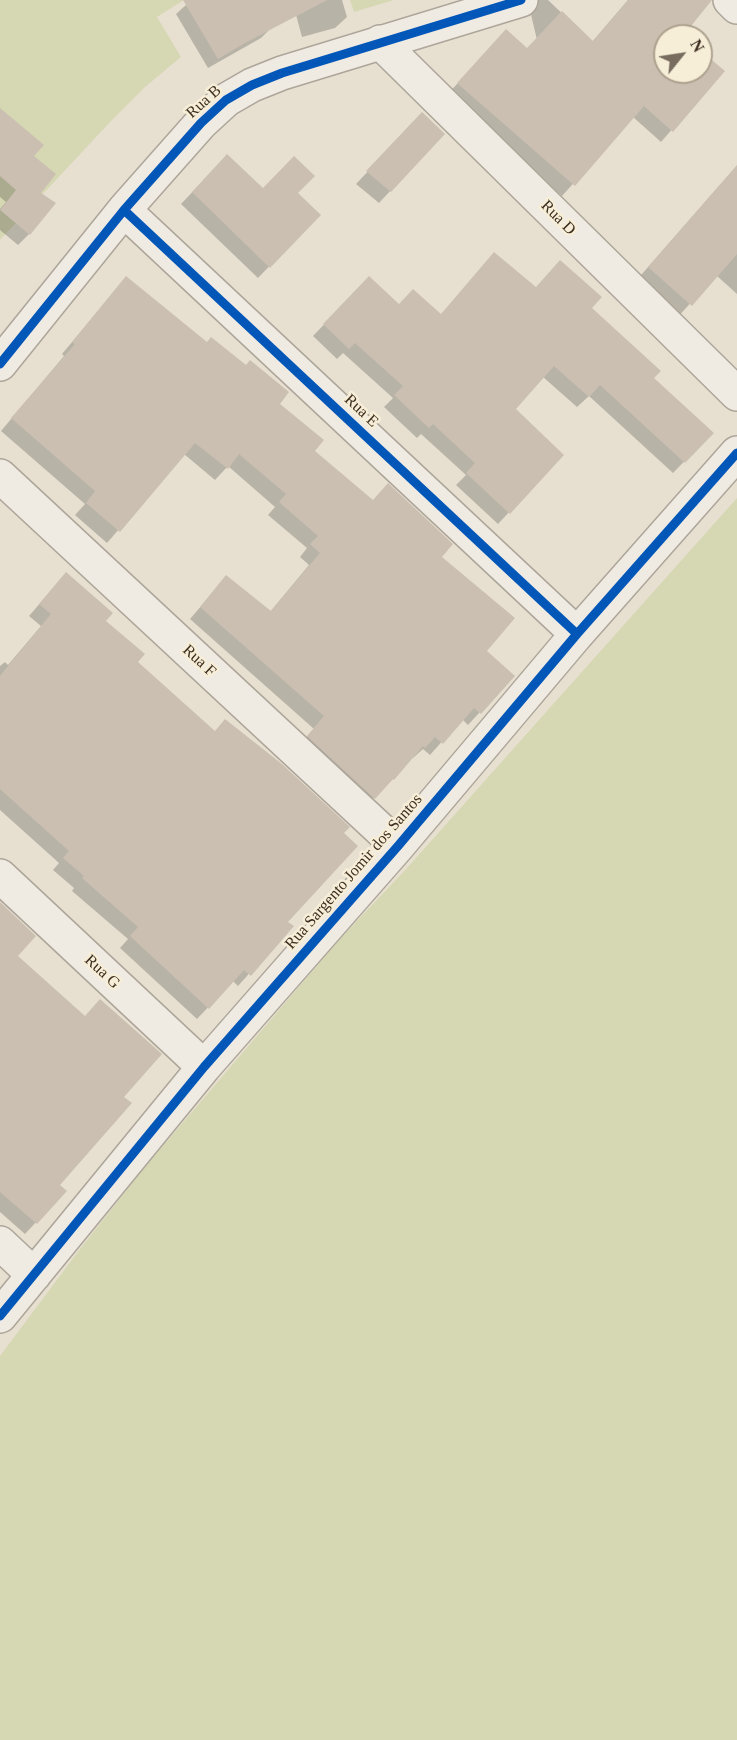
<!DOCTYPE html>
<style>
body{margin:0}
#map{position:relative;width:737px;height:1740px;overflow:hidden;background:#e7e0d1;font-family:"Times New Roman",serif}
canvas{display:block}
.north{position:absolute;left:653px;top:24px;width:60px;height:60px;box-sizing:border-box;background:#f7eed8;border:2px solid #ada18e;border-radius:50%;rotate:60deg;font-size:16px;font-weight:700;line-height:24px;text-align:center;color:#3d2e20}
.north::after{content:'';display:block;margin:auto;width:21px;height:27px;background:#786c5e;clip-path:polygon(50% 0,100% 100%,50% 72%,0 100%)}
</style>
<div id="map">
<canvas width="737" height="1740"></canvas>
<div class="north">N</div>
</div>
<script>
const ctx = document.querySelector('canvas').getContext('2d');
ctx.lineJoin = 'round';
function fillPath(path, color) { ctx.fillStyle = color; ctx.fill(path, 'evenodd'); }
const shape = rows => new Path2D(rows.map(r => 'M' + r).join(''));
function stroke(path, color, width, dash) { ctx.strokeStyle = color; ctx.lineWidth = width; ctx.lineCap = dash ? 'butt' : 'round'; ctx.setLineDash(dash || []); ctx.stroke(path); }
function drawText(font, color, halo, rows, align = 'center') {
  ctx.font = font + ' "Times New Roman",serif'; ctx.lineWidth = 5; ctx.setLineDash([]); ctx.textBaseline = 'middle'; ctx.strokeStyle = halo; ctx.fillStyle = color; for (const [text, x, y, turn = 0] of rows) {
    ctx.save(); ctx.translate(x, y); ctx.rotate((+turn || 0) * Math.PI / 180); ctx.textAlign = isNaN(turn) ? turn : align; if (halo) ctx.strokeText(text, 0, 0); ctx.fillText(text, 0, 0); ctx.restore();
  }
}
fillPath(shape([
 [0,0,184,0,157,17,181,57,145,87,111,121,0,240],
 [350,0,394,0,354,12],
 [737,498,737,1740,0,1740,0,1356,80,1249,145,1167,338,941,407,868]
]), '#d6d7b3');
fillPath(shape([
 [194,0,256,0,271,28,261,38,208,68,176,14,186,5],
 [292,0,342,0,347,17,335,28,302,37],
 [530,0,548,0,592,42,628,0,661,0,681,36,665,36,665,72,701,72,701,53,723,71,661,142,633,117,562,196,447,95,495,42,543,65,528,2],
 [0,110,32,157,39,193,29,234,18,245,0,230,0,209,6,202,0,197],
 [411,126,443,134,379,203,356,184],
 [216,167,263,190,296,193,319,215,258,278,181,204],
 [737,175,737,294,716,275,676,319,635,282,719,186],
 [126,278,278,404,313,451,439,557,485,652,513,676,468,725,462,719,430,755,423,749,413,758,411,757,393,779,362,809,297,748,314,729,190,619,226,577,270,612,309,565,300,557,307,548,268,515,275,507,228,466,215,480,184,454,107,543,75,515,85,504,1,431,64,356,62,354],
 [358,289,399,306,440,315,535,289,590,309,652,378,712,433,673,473,589,396,577,407,543,377,514,409,562,455,498,524,456,485,466,475,421,434,417,438,384,407,393,398,343,353,337,359,313,336],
 [55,586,104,621,136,663,286,922,291,927,238,986,233,981,197,1019,120,948,128,939,72,891,74,888,53,870,59,863,0,810,0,666,5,662,8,665,41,626,29,616],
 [0,904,16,956,122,1097,58,1185,65,1191,25,1234,0,1212]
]), '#0003');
fillPath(shape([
 [183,0,327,0,243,44,218,59],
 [628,0,712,0,683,36,665,36,665,72,701,72,701,51,725,71,673,132,644,106,575,186,457,83,506,29,527,48,562,11,593,41],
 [0,108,44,145,34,156,56,174,41,193,56,203,30,235,0,210,16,190,0,176],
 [422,112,445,134,391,192,366,171],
 [227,154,263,188,294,156,315,176,298,193,321,215,270,268,192,192],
 [737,165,737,254,692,306,648,267],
 [494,252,536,287,560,260,602,297,592,308,661,371,654,378,714,433,685,463,600,385,589,397,554,366,516,409,564,455,510,514,466,473,475,463,433,424,429,428,394,395,403,386,355,343,349,349,323,324,369,276,399,304,413,289,441,314],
 [126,276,207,342,211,337,246,365,250,360,289,392,280,404,324,440,315,451,373,500,388,483,453,544,442,557,515,618,487,651,515,676,481,714,474,708,443,744,435,737,425,748,423,746,394,780,393,779,375,799,307,736,324,716,200,607,226,575,271,611,320,553,310,544,318,536,279,502,286,494,239,454,228,469,195,443,120,532,86,503,95,491,11,418,75,344,72,342],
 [66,572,113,613,106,621,145,654,138,662,215,731,225,719,282,764,350,827,344,833,358,846,288,922,294,926,251,976,244,970,209,1009,130,936,138,927,82,878,84,876,63,858,69,851,0,789,0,676,51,614,39,604],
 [0,902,36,936,18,956,85,1016,100,999,162,1054,124,1097,132,1103,60,1185,67,1191,37,1224,0,1192]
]), '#cbbfb2');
const street = shape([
 [730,0,737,7],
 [380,42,737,394],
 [124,210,577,634],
 [0,364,124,210,201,123,226,100,252,85,282,73,521,0],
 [0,476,398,846],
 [0,876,204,1067],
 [0,1243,34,1275],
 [0,1316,204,1067,398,846,577,634,737,453]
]);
stroke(street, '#ada599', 36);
stroke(street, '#efebe3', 33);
stroke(shape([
 [124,210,577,634],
 [0,364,124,210,201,123,226,100,252,85,282,73,521,0],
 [0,1316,204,1067,398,846,577,634,737,453]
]), '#0057b8', 9);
drawText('16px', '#3d2e20', '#f7eed8', [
 ["Rua B",204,102,-42],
 ["Rua D",558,218,45],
 ["Rua E",361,411,43],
 ["Rua F",199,661,43],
 ["Rua Sargento Jomir dos Santos",354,872,-49],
 ["Rua G",102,972,43]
]);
</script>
